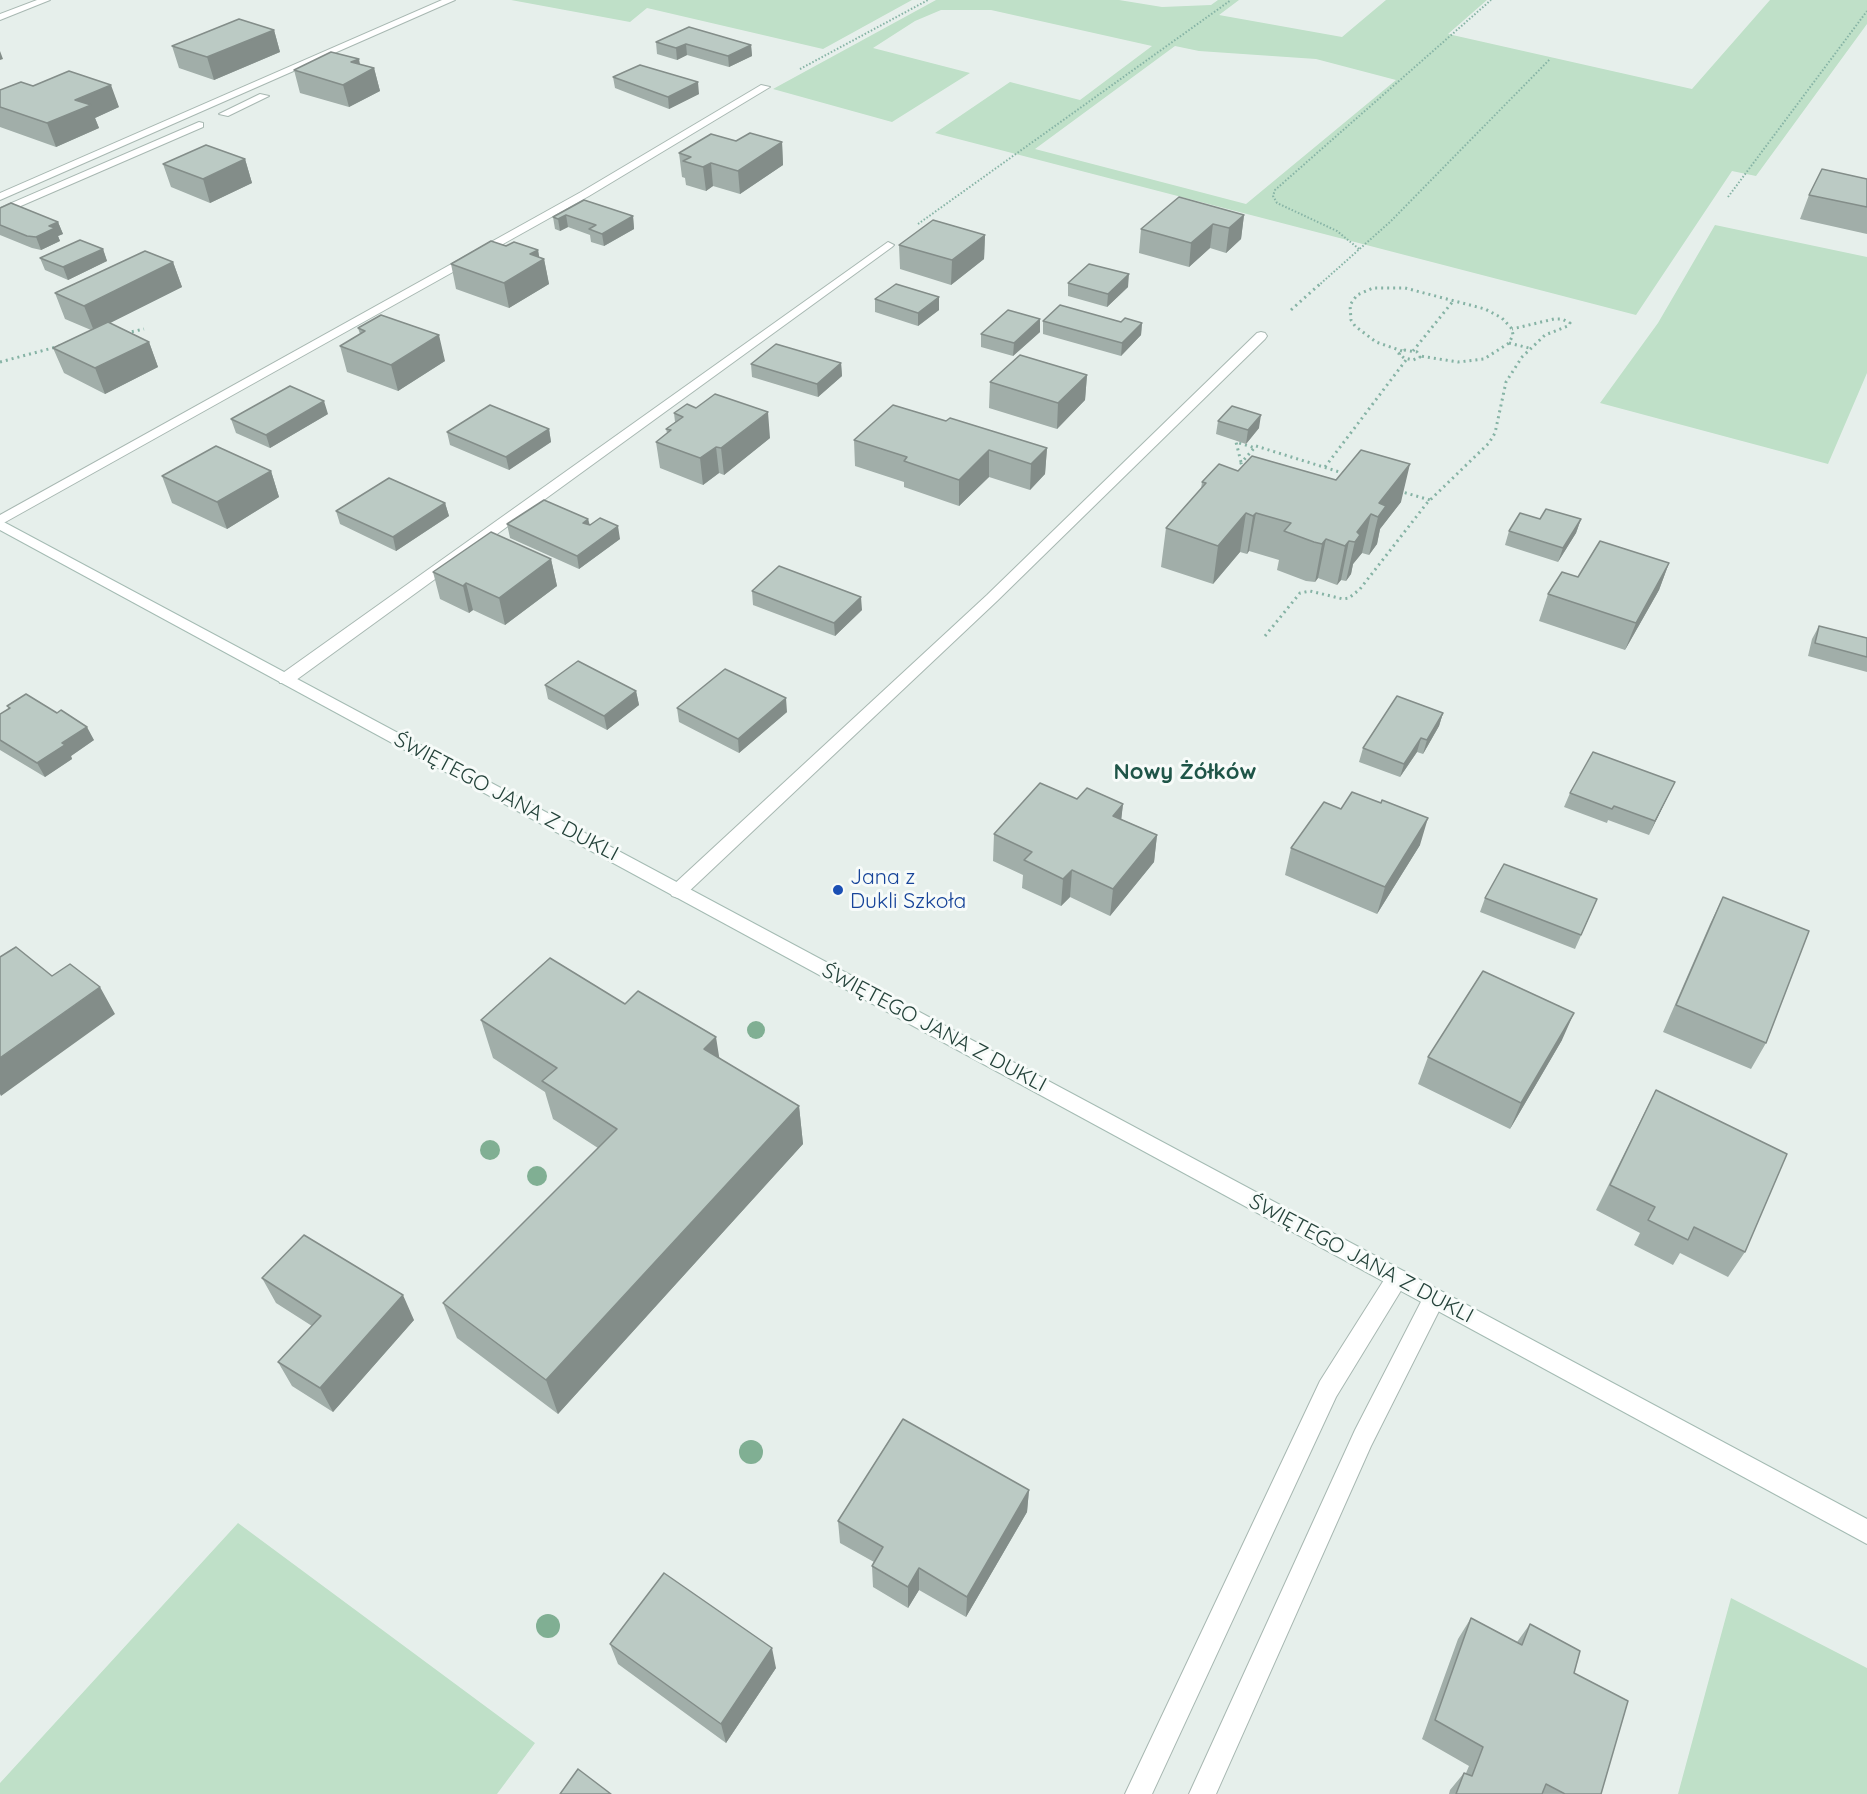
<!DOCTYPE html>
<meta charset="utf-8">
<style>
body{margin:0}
canvas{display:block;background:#e6efeb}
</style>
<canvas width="1867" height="1794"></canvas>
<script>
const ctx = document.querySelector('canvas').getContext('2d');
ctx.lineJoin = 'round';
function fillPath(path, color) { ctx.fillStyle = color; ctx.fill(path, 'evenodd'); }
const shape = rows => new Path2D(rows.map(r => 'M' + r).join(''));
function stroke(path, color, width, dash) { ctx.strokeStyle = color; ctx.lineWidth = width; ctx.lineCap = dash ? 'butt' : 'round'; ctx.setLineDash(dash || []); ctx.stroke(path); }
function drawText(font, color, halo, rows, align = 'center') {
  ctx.font = font + ' Quicksand,sans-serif'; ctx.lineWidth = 6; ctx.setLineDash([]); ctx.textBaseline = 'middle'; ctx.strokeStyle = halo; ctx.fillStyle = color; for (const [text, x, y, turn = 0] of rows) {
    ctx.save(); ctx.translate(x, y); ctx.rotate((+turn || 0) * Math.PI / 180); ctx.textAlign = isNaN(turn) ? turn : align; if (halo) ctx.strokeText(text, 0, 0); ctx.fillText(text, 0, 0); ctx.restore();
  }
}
fillPath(shape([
 [511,0,912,0,823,49,647,8,630,22],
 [936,0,1119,0,1162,7,1211,5,1218,0,1239,0,1219,15,1342,37,1386,0,1487,0,1448,34,1692,89,1770,0,1867,0,1867,24,1756,176,1732,171,1636,315,935,133,1010,82,1080,100,1152,46,991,10,941,10,915,21,873,48,970,73,892,122,773,89],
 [1175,46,1199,51,1316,59,1396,80,1246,204,1035,149],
 [1715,225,1867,257,1867,373,1828,464,1600,403,1658,323],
 [238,1523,535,1743,497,1794,0,1794,0,1783],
 [1731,1598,1867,1668,1867,1794,1678,1794]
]), '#bfe0c8');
const lane = shape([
 [37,0,50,0,0,20,0,14,37,0],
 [442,0,455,0,0,200,0,193,442,0],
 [761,85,770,87,589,196,0,525,0,515,581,192,761,85],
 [260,94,269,96,228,116,219,114,260,94],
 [199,122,203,123,203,127,0,215,0,208,199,122],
 [888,242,894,245,892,247,292,683,280,683,278,679,280,675,888,242],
 [1261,332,1265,333,1267,336,1265,339,997,601,684,896,678,898,672,896,669,891,672,886,987,595,1257,333,1261,332],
 [1397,1269,1405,1272,1408,1279,1336,1397,1152,1794,1125,1794,1320,1381,1389,1272,1397,1269],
 [1434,1289,1442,1292,1445,1299,1371,1446,1216,1794,1189,1794,1355,1430,1426,1292,1434,1289]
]);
const secondary = shape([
 [0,520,1867,1519,1867,1544,0,530,0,520]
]);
stroke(lane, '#a8b8b2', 2);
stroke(secondary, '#a4bbb3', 2);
stroke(shape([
 [800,69,928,0],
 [1728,197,1867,11],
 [918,224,1231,0],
 [1359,249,1337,231,1277,203,1273,196,1275,190,1491,0],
 [1318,286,1391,221,1550,59]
]), '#86b3a5', 2, [1.5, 2]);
stroke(shape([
 [1291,310,1320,284],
 [126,333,144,329],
 [1509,343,1529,348],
 [1404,350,1417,352,1420,357,1413,360,1404,358,1399,354,1404,350],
 [1402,351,1376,342,1355,326,1351,320,1350,305,1357,295,1373,288,1405,288,1485,309,1502,318,1512,329,1513,335,1509,343,1484,359,1458,362,1420,356],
 [1413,351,1454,300],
 [0,362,60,346],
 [1241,462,1236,442,1255,448],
 [1325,467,1406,360],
 [1243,470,1241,463,1256,446,1346,474],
 [1399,491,1430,500],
 [1265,636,1300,593,1310,591,1343,599,1349,598,1360,589,1427,503,1489,443,1495,433,1506,382,1522,357,1545,335,1568,326,1570,323,1562,319,1554,319,1512,329]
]), '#86b3a5', 3, [2, 4]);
fillPath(lane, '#fff');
fillPath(secondary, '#fff');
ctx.fillStyle = '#80af93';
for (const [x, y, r] of [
 [756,1030,9],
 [490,1150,10],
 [537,1176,10],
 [751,1452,12],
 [548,1626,12]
]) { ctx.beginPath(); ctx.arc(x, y, r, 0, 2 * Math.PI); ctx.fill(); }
fillPath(shape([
 [274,30,280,52,214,80,179,68,172,46],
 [656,42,751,45,752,56,729,67,687,55,677,60,657,54],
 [360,65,374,68,380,91,349,107,300,93,294,70],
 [613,77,699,94,669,109,615,88],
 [33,86,119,107,95,118,99,128,56,147,0,127,0,90],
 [736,141,782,142,783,165,740,194,713,186,706,191,686,185,685,178,682,177,679,153],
 [245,159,252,183,210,203,171,187,163,164],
 [1867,179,1867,234,1800,219,1809,195],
 [584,200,633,216,634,229,604,246,591,242,590,235,568,227,560,231,555,229,553,217],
 [0,208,58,222,63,234,58,236,60,241,41,250,32,248,0,235],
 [1244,215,1241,239,1226,253,1210,248,1189,267,1139,253,1141,229],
 [985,235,984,259,951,285,900,269,899,245],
 [506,246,538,250,539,257,544,259,549,284,509,308,456,289,451,264],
 [103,249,107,261,68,280,45,270,40,258],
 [173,262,182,287,110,323,149,342,158,367,105,394,64,373,53,348,91,330,65,319,55,293],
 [1068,283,1128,287,1107,307,1068,296],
 [875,299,939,310,918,326,875,312],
 [1043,321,1121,322,1142,323,1141,335,1121,356,1043,334],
 [358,328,445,361,398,391,347,372,340,346,360,334],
 [1040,332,1013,356,981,347,981,334],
 [841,363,842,376,818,397,752,377,751,364],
 [1087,375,1085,400,1057,429,989,408,990,382],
 [696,408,770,438,724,475,719,473,703,485,660,468,656,442,667,433,666,429,675,422,674,413],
 [328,414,270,448,236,433,231,419],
 [946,421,1047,448,1045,474,1030,490,989,477,959,506,904,487,904,482,855,466,854,440],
 [1218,421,1259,428,1246,444,1216,434],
 [549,429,551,442,509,470,450,445,447,432],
 [271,471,279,497,227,529,172,503,162,476],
 [1238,471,1401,502,1380,529,1377,544,1369,555,1362,553,1353,564,1351,574,1346,581,1341,580,1337,585,1318,578,1315,582,1306,581,1277,570,1279,560,1249,551,1247,554,1240,552,1213,584,1161,567,1166,528,1201,489,1202,482],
 [445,503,449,516,396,551,340,524,336,511],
 [588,519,590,525,620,539,579,569,510,538,507,524],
 [1540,519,1581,519,1576,533,1558,562,1505,545,1509,531],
 [551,559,557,586,505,625,473,610,469,613,440,599,433,572],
 [1669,563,1659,590,1625,650,1539,621,1548,594,1578,577],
 [752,591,862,610,835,636,753,605],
 [1819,626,1867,638,1867,672,1808,656,1812,639],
 [545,685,636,691,639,705,607,730,548,699],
 [7,706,94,740,71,756,72,759,45,777,0,750,0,714,9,709],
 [677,708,787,712,739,753,679,722],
 [1443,713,1439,726,1423,754,1417,752,1400,777,1359,762,1363,748],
 [1570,793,1668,796,1649,835,1608,820,1607,823,1564,807],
 [1077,799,1123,804,1121,819,1157,835,1154,862,1110,916,1070,897,1061,906,1022,888,1023,875,993,861,994,834],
 [1420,845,1377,914,1285,875,1291,848],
 [1723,897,1766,1043,1751,1069,1663,1032,1710,924],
 [1485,898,1591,913,1575,949,1480,912],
 [625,1004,799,1106,803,1144,558,1414,457,1338,443,1303,598,1148,553,1119,545,1092,493,1058,481,1020],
 [1562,1040,1510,1129,1418,1084,1428,1057],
 [1656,1090,1745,1252,1728,1277,1680,1253,1673,1265,1634,1245,1640,1233,1596,1210],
 [262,1278,414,1320,333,1412,292,1386,278,1362,312,1326,276,1303],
 [1029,1490,1027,1512,966,1617,919,1590,908,1608,873,1587,872,1566,874,1562,840,1543,838,1521],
 [1471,1618,1517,1642,1530,1624,1574,1673,1601,1794,1449,1794,1450,1790,1464,1773,1466,1773,1469,1766,1422,1739,1458,1639],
 [610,1644,776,1668,726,1743,618,1664]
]), '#a1aea9');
fillPath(shape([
 [274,30,280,52,214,80,207,57],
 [686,44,687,55,677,60,676,48],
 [751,45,752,56,729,67,728,56],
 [0,51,3,59,0,60],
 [359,59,362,75,374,68,380,91,349,107,343,85,351,62],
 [698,82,699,94,669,109,668,97],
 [111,85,119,107,95,118,99,128,56,147,47,123,75,100],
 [782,142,783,165,740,194,738,171],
 [245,159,252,183,210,203,203,179],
 [711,163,713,186,706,191,703,167],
 [566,215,568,227,560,231,558,219],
 [1244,215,1241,239,1226,253,1229,228],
 [633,216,634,229,604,246,602,234],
 [58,222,63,234,58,236,60,241,41,250,36,237,49,226],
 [1213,224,1210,248,1189,267,1191,243],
 [985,235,984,259,951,285,952,260],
 [103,249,107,261,68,280,63,267],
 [538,250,540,262,544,259,549,284,509,308,504,283,530,254],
 [173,262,182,287,94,331,84,306],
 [1129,274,1128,287,1107,307,1108,294],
 [939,297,939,310,918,326,918,313],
 [1040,319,1040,332,1013,356,1014,343],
 [1142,323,1141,335,1121,356,1122,343],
 [439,335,445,361,398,391,391,365],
 [149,342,158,367,105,394,95,368],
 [841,363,842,376,818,397,817,384],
 [1087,375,1085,400,1057,429,1058,403],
 [324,401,328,414,270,448,266,435],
 [768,412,770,438,724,475,721,448],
 [1261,415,1259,428,1246,444,1248,430],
 [549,429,551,442,509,470,506,457],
 [716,447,719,473,703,485,700,458],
 [1047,448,1045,474,1030,490,1031,464],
 [989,450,989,477,959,506,959,480],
 [1410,464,1401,502,1380,529,1377,544,1369,555,1378,517,1379,503],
 [271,471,279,497,227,529,217,502],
 [445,503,449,516,396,551,393,537],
 [1246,513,1240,552,1213,584,1218,546],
 [1256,513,1249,551,1247,554,1253,516],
 [1371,514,1362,553,1353,564,1351,574,1346,581,1357,532],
 [588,519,591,532,583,523],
 [1581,519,1576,533,1558,562,1563,548],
 [618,526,620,539,579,569,577,556],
 [1326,539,1318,578,1315,582,1322,544],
 [1349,541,1341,580,1337,585,1345,546],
 [551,559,557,586,505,625,499,598],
 [1669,563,1659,590,1625,650,1636,623],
 [466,583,473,610,469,613,463,586],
 [861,597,862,610,835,636,834,623],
 [636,691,639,705,607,730,604,716],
 [786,698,787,712,739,753,738,739],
 [1443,713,1439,726,1423,754,1427,740],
 [87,727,94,740,71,756,72,759,45,777,37,763,62,743],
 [1421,738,1417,752,1400,777,1404,764],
 [1675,782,1668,796,1649,835,1655,821],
 [1123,804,1120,831,1113,816],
 [1428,818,1420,845,1377,914,1385,887],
 [1157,835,1154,862,1110,916,1113,889],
 [1072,870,1070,897,1061,906,1063,879],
 [100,987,115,1014,1,1096,0,1094,0,1058],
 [1574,1013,1562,1040,1510,1129,1521,1103],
 [716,1037,722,1075,704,1049],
 [799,1106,803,1144,558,1414,546,1380],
 [403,1295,414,1320,333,1412,320,1388],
 [1029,1490,1027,1512,966,1617,967,1597],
 [919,1568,919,1590,908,1608,908,1587],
 [772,1648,776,1668,726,1743,721,1724]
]), '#838d89');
const building = shape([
 [239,19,274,30,207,57,172,46,239,19],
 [689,27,751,45,728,56,686,44,676,48,656,42,689,27],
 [331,52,359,59,351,62,374,68,343,85,294,70,331,52],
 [640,65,698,82,668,97,613,77,640,65],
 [69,71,111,85,75,100,91,105,47,123,0,107,0,90,21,82,33,86,69,71],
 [750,133,782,142,738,171,711,163,703,167,683,161,691,157,679,153,711,134,736,141,750,133],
 [206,145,245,159,203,179,163,164,206,145],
 [1822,169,1867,179,1867,207,1809,195,1822,169],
 [1179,197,1244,215,1229,228,1213,224,1191,243,1141,229,1179,197],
 [584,200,633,216,602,234,589,229,596,225,566,215,558,219,553,217,584,200],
 [11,203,58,222,49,226,55,228,36,237,27,236,0,225,0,208,11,203],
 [933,220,985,235,952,260,899,245,933,220],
 [80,240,103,249,63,267,40,258,80,240],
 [491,241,506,246,514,242,538,250,530,254,544,259,504,283,451,264,491,241],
 [145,251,173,262,84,306,55,293,145,251],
 [1089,264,1129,274,1108,294,1068,283,1089,264],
 [896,284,939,297,918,313,875,299,896,284],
 [1060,305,1121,322,1125,318,1142,323,1122,343,1043,321,1060,305],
 [1008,310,1040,319,1014,343,981,334,1008,310],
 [381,315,439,335,391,365,340,346,365,331,358,328,381,315],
 [108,322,149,342,95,368,53,348,108,322],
 [776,344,841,363,817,384,751,364,776,344],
 [1020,355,1087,375,1058,403,990,382,1020,355],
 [290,386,324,401,266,435,231,419,290,386],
 [715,394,768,412,721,448,716,447,700,458,656,442,671,430,666,429,683,417,674,413,687,404,696,408,715,394],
 [490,405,549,429,506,457,447,432,490,405],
 [893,405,946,421,950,418,1047,448,1031,464,989,450,959,480,904,461,907,457,854,440,893,405],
 [1232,406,1261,415,1248,430,1218,421,1232,406],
 [216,446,271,471,217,502,162,476,216,446],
 [1361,450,1410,464,1379,503,1386,506,1378,517,1371,514,1357,532,1360,535,1355,542,1349,541,1345,546,1326,539,1322,544,1314,542,1284,531,1291,523,1256,513,1253,516,1246,513,1218,546,1166,528,1206,483,1202,482,1219,464,1238,471,1252,456,1336,480,1361,450],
 [389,478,445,503,393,537,336,511,389,478],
 [544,500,588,519,583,523,590,525,600,518,618,526,577,556,507,524,544,500],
 [1546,509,1581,519,1563,548,1509,531,1520,513,1540,519,1546,509],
 [491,532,551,559,499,598,466,583,463,586,433,572,491,532],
 [1600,541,1669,563,1636,623,1548,594,1562,572,1578,577,1600,541],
 [779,566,861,597,834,623,752,591,779,566],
 [1819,626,1867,638,1867,657,1815,643,1819,626],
 [578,661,636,691,604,716,545,685,578,661],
 [725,669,786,698,738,739,677,708,725,669],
 [26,694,57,713,61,710,87,727,62,743,65,745,37,763,0,740,0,714,10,708,7,706,26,694],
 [1397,696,1443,713,1427,740,1421,738,1404,764,1363,748,1397,696],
 [1593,752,1675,782,1655,821,1614,806,1612,809,1570,793,1593,752],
 [1040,783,1077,799,1087,788,1123,804,1113,816,1157,835,1113,889,1072,870,1063,879,1024,860,1032,852,994,834,1040,783],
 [1352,792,1381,803,1382,800,1428,818,1385,887,1291,848,1324,802,1341,809,1352,792],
 [1504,864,1597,899,1581,935,1485,898,1504,864],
 [1723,897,1809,931,1766,1043,1676,1005,1723,897],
 [16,947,52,976,70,964,100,987,0,1058,0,957,16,947],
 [550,958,625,1004,638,991,716,1037,704,1049,799,1106,546,1380,443,1303,617,1129,542,1081,557,1068,481,1020,550,958],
 [1483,971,1574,1013,1521,1103,1428,1057,1483,971],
 [1656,1090,1787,1154,1745,1252,1694,1227,1688,1240,1648,1220,1655,1207,1610,1185,1656,1090],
 [304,1235,403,1295,320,1388,278,1362,321,1316,262,1278,304,1235],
 [903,1419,1029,1490,967,1597,919,1568,908,1587,872,1566,883,1547,838,1521,903,1419],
 [664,1573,772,1648,721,1724,610,1644,664,1573],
 [1471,1618,1522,1645,1530,1624,1580,1651,1574,1673,1628,1701,1601,1794,1565,1794,1546,1784,1542,1794,1456,1794,1464,1773,1472,1776,1483,1747,1435,1720,1471,1618],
 [578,1769,611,1794,560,1794,578,1769]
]);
fillPath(building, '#bbcac4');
stroke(building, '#838d89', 1.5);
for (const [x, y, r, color] of [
 [838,890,6,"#1a4fb4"]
]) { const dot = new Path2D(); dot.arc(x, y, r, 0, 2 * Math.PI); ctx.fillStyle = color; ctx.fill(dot); stroke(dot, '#f7fbf9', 2); }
drawText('21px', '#24423a', '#f7fbf9', [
 ["ŚWIĘTEGO JANA Z DUKLI",506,797,28],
 ["ŚWIĘTEGO JANA Z DUKLI",934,1028,28],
 ["ŚWIĘTEGO JANA Z DUKLI",1361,1259,28]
]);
drawText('21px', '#164399', '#f7fbf9', [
 ["Jana z",850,878],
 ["Dukli Szkoła",850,902]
], 'left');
drawText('bold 22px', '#1f5548', '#f7fbf9', [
 ["Nowy Żółków",1185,772]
]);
</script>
